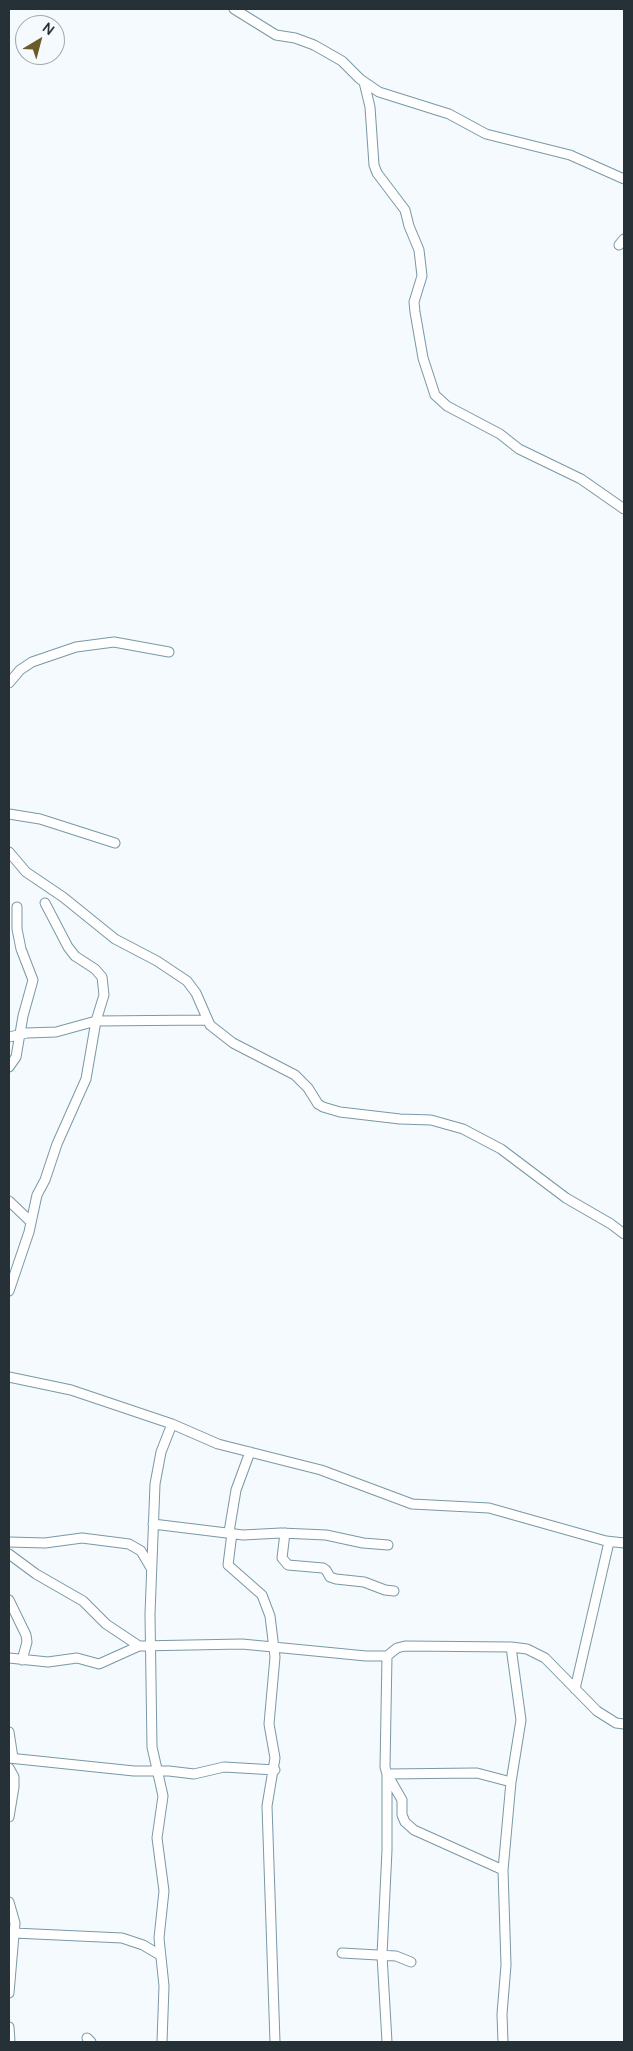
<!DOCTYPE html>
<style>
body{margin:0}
#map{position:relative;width:633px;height:2051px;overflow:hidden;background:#f4fafd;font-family:Manrope,sans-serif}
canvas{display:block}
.frame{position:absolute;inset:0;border:10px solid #253137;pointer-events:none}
.north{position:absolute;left:15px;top:15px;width:50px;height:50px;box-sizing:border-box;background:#f4fafd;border:1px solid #a1aaae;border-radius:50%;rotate:37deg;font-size:14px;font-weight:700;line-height:20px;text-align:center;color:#253137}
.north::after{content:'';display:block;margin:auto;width:18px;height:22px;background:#6c5b29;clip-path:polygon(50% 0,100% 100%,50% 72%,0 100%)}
</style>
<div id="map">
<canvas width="633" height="2051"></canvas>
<div class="frame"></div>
<div class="north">N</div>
</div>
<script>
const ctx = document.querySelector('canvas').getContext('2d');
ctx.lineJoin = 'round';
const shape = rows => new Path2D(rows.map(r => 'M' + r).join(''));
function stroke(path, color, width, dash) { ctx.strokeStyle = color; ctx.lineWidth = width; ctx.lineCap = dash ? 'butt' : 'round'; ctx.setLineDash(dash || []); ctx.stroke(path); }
const minor = shape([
 [234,9,276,35,295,38,314,45,342,61,360,79,379,92,449,114,486,134,570,155,624,179],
 [364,82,370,107,374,165,377,173,405,210,409,226,419,250,422,276,414,302,415,312,423,358,435,395,447,406,500,434,519,449,581,479,624,509],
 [619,245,624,239],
 [9,683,20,670,32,662,76,647,114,642,169,652],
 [9,814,40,819,115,843],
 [9,852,26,872,63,897,115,939,157,961,187,981,196,993,210,1025,233,1043,295,1075,308,1088,318,1104,323,1107,340,1112,400,1119,431,1120,463,1129,501,1149,566,1198,611,1224,624,1234],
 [9,1037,27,1033,56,1032,96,1021,206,1020],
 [9,1067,16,1057,23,1016,33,980,21,949,17,929,17,907],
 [9,1201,31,1222],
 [9,1291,29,1232,37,1195,45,1180,57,1144,86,1079,96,1021,104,995,102,977,95,969,75,956,68,947,45,903],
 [9,1377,71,1390,172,1424,218,1444,321,1470,412,1504,489,1508,606,1541,624,1543],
 [153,1524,243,1535,281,1533,326,1535,363,1543,388,1545],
 [229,1532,236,1490,250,1452],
 [232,1533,228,1565,262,1595,270,1616,275,1657,269,1724,275,1758,267,1806,275,2042],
 [285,1533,282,1558,288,1565,323,1568,326,1570,330,1577,336,1579,364,1582,385,1590,394,1591],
 [9,1542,45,1543,82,1538,129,1544,141,1551,151,1568],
 [9,1554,36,1574,83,1601,106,1624,139,1646],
 [9,1600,26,1635,27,1642,22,1660],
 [387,1656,385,1767,387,1774,402,1800,402,1815,405,1822,414,1830,503,1870],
 [9,1658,48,1662,77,1658,99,1664,139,1646,242,1644,366,1656,387,1656,397,1648,405,1646,511,1647,527,1649,545,1658,597,1711,616,1723,624,1724],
 [575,1689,609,1542],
 [9,1732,13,1758],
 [9,1758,134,1771,169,1771,194,1774,224,1767,275,1770],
 [9,1768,14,1777,14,1787,9,1817],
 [9,1902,15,1923,9,1993],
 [14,1933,122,1938,143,1945,160,1955],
 [342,1953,396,1956,411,1962],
 [9,2027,10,2042],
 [87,2038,91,2042],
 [162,2042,164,1986,159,1938,164,1891,157,1838,163,1796,152,1747,150,1614,155,1484,161,1452,172,1424],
 [387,2042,382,1955,387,1850,387,1774,477,1773,511,1782],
 [503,2042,502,2014,506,1965,503,1870,511,1782,521,1720,511,1647]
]);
stroke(minor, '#7a98a6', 11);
stroke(minor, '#fff', 9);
</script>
